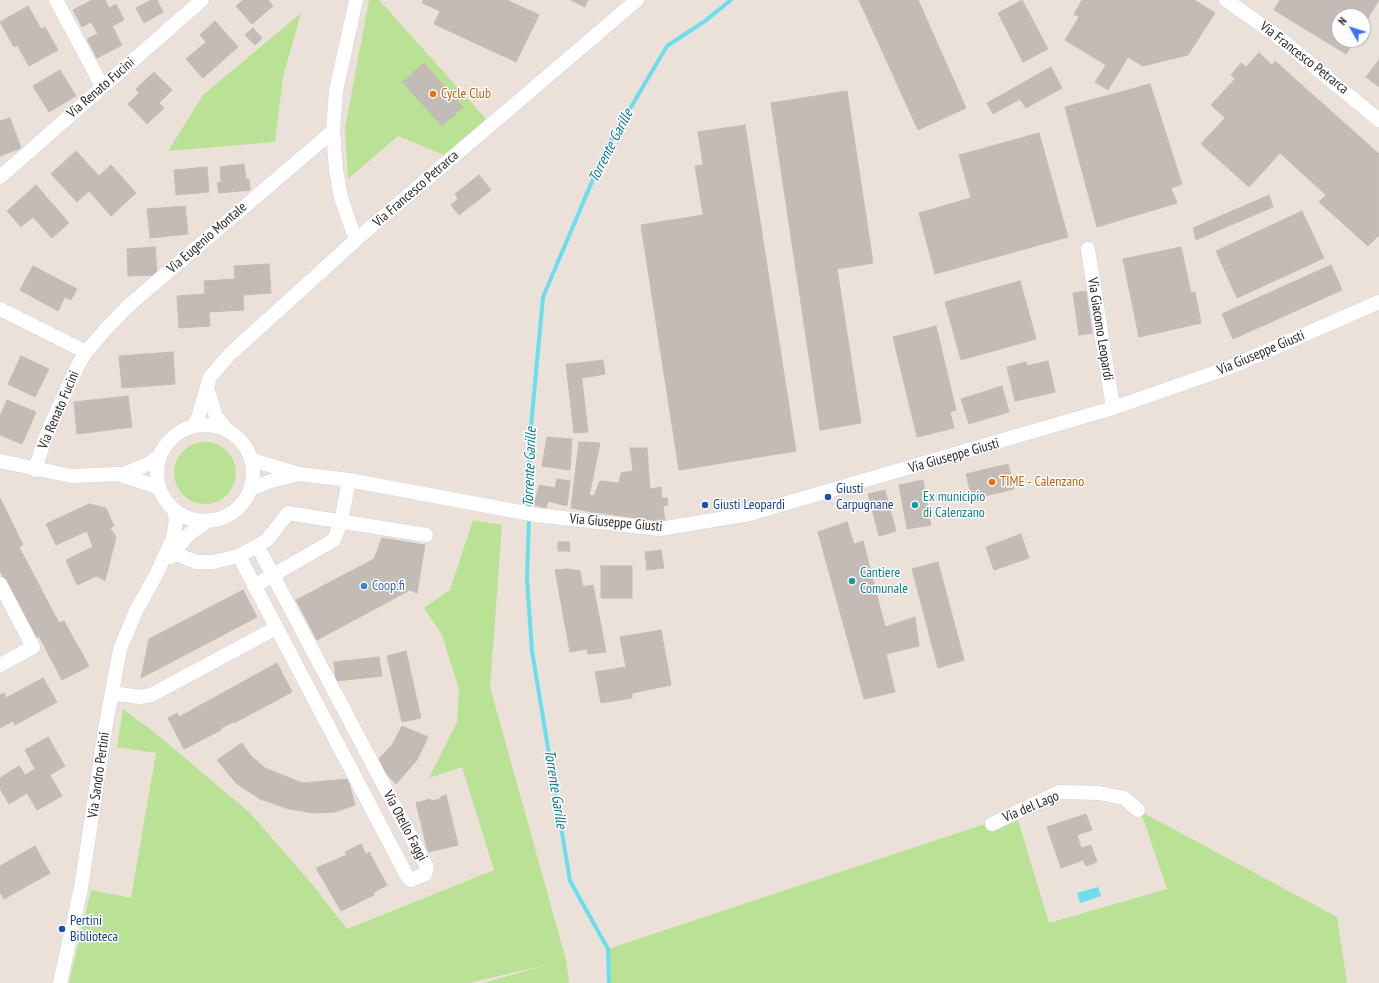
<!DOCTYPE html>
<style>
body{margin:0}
#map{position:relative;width:1379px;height:983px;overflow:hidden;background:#ebe1d9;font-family:"PT Sans Narrow",sans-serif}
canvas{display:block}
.north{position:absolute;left:1331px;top:8px;width:40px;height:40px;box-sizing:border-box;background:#fff;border:1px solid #a9a9a9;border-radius:50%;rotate:309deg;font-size:11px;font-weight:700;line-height:16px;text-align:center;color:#282828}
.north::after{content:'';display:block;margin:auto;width:14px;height:18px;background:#3675fb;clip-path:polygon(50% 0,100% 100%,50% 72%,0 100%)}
</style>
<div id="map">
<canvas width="1379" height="983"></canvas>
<div class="north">N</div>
</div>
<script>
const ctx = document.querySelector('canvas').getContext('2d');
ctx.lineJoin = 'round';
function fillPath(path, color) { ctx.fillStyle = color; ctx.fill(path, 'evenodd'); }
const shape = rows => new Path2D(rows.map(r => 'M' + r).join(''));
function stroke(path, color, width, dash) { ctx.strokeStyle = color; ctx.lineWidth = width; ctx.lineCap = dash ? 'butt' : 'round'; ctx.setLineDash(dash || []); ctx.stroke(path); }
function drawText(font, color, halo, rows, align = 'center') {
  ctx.font = font + ' "PT Sans Narrow",sans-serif'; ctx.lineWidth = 3; ctx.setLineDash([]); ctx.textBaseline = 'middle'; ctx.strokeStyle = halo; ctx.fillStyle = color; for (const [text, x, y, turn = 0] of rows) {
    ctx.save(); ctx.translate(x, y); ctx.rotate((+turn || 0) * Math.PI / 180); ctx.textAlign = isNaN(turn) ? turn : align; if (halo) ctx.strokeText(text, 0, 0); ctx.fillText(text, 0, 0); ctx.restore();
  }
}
fillPath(shape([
 [369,0,379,0,486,119,446,156,398,136,348,179,345,128],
 [301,13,283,77,275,142,168,151,203,95],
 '174 473a31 31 0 1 1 62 0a31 31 0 1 1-62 0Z',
 [473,520,502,525,490,687,566,960,569,983,483,983,550,964,469,983,69,983,91,890,131,898,156,753,117,747,123,709,154,732,250,813,312,884,347,929,494,870,462,767,429,778,457,722,459,689,442,635,424,608,450,590],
 [1138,810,1337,917,1347,983,611,983,608,949,1006,817,1017,817,1049,923,1167,889,1144,821]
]), '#b9e294');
fillPath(shape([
 [1098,887,1101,896,1080,903,1077,893]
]), '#6adeef');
stroke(shape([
 [529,510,530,437,543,297,605,151,667,46,705,21,731,0],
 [529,517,527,579,532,651,570,881,608,949,609,983]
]), '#6adeef', 4);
const building = shape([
 [92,0,105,0,109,8,116,4,124,20,112,26,122,45,97,58,87,39,98,34,91,22,82,27,73,10,92,0],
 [151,0,157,0,163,12,144,23,136,8,151,0],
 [243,0,268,0,273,6,252,24,236,6,243,0],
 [424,0,507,0,539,15,516,62,434,24,440,11,422,3,424,0],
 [571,0,588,0,585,7,571,0],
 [859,0,918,0,966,108,918,130,859,0],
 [1022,0,1048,49,1023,62,998,13,1022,0],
 [1082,0,1194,0,1215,13,1188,55,1143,66,1128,57,1108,90,1095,82,1106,65,1065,40,1079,17,1074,14,1082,0],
 [1280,0,1379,0,1363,26,1363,16,1339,16,1339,40,1355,40,1346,54,1274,10,1280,0],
 [28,6,41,29,45,27,58,50,29,66,17,45,14,47,0,22,28,6],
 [215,21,238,47,203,78,186,59,206,42,200,35,215,21],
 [253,28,262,38,255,45,245,35,253,28],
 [1259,53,1272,65,1275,61,1379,154,1379,235,1368,246,1319,202,1326,195,1280,153,1249,187,1201,144,1225,118,1211,105,1235,79,1231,75,1241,63,1246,67,1259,53],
 [1379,60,1379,87,1366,77,1379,60],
 [424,63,463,107,442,126,402,82,424,63],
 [1051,67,1062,88,1026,108,1020,99,993,114,987,103,1051,67],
 [60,70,76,96,49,112,33,86,60,70],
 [154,72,172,90,159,103,164,108,147,124,128,104,139,93,136,89,154,72],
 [1150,84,1182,184,1171,188,1177,203,1097,227,1065,107,1150,84],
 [847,91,873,263,837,269,861,423,820,430,771,103,847,91],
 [10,118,21,148,0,156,0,121,10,118],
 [745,125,796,451,679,470,641,225,703,215,695,166,703,165,698,132,745,125],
 [1039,133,1068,237,935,274,919,213,971,198,959,155,1039,133],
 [76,151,99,176,111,165,136,193,111,216,89,191,77,202,51,174,76,151],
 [244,164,246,179,249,179,250,190,219,193,217,183,221,182,220,167,244,164],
 [207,167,209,192,176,195,174,170,207,167],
 [479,175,491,190,459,215,451,205,458,199,455,194,479,175],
 [36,185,69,223,52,238,33,217,21,227,7,211,36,185],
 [1269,195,1273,207,1196,240,1193,228,1269,195],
 [185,206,188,234,150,238,147,209,185,206],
 [1302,211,1324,258,1237,298,1216,251,1302,211],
 [155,247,157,275,128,276,127,249,155,247],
 [1181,247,1191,293,1195,292,1201,323,1139,337,1123,259,1181,247],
 [269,264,271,293,243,295,244,310,209,312,210,326,179,328,177,296,205,294,204,281,235,279,234,266,269,264],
 [1331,265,1342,290,1233,339,1222,314,1331,265],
 [33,266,77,289,71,300,65,297,58,311,20,290,33,266],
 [1020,281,1036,339,961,360,945,302,1020,281],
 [1086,291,1092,333,1079,335,1073,293,1086,291],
 [936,326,956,410,950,412,954,428,917,437,893,337,936,326],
 [173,352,175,384,122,388,119,356,173,352],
 [21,356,49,369,35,397,8,384,21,356],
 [603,360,605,374,582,378,580,363,603,360],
 [1048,361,1055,392,1015,401,1007,367,1026,362,1027,366,1048,361],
 [580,363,588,432,574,433,566,364,580,363],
 [1002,386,1009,412,969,424,961,399,1002,386],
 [128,396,132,427,77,434,74,402,128,396],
 [7,400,36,412,22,444,0,435,0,417,7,400],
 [547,437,572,439,570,470,542,466,547,437],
 [579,442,600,443,586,511,571,508,579,442],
 [630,448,647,448,650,489,661,487,662,498,667,498,668,505,663,506,665,522,586,511,589,495,594,496,600,481,619,483,621,473,633,471,630,448],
 [1008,464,1014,489,972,499,966,474,1008,464],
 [557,479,570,481,567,506,548,501,546,508,534,505,539,485,555,488,557,479],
 [923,480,931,525,907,529,899,485,923,480],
 [885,490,896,531,879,536,868,494,885,490],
 [0,498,23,545,19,547,59,623,64,621,89,666,62,680,39,636,35,639,0,571,0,498],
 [89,504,106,508,114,526,89,537,87,531,56,545,46,524,89,504],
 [847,522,854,544,863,541,885,627,915,617,919,646,886,654,895,692,864,699,818,532,847,522],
 [110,528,116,537,105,581,97,576,77,585,66,560,93,547,89,537,110,528],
 [1021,534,1029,558,994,570,986,547,1021,534],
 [382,538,425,545,417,593,410,590,317,640,296,600,374,559,382,538],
 [558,542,569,542,570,551,558,551,558,542],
 [661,550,664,568,647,570,645,552,661,550],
 [938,562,964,660,938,668,912,569,938,562],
 [601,566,632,566,632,598,601,598,601,566],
 [568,569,580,571,583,587,593,585,606,652,588,654,587,649,570,652,555,570,568,569],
 [243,590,257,617,141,678,149,639,243,590],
 [661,630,671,685,632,693,632,698,601,703,595,672,626,667,620,637,661,630],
 [406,651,421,718,402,722,387,656,406,651],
 [379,657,382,676,336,681,334,662,379,657],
 [277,663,292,692,234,723,233,722,221,728,221,730,184,749,168,718,177,713,179,717,277,663],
 [43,678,57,702,15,725,13,721,0,728,0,695,4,693,6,698,43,678],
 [402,726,428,737,417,760,396,784,376,762,392,745,402,726],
 [48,737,65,766,50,775,62,796,37,810,27,793,9,804,0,789,0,778,19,766,25,775,35,769,25,750,48,737],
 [242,743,251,756,265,768,302,783,348,779,355,805,335,812,314,813,289,809,260,799,236,783,217,760,242,743],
 [446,795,458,845,428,852,416,803,430,799,431,801,441,799,440,797,446,795],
 [1086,814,1092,830,1077,835,1081,848,1091,845,1097,862,1086,866,1083,860,1061,868,1047,827,1086,814],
 [361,844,366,854,369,852,387,885,373,893,374,895,341,911,316,868,347,855,345,852,361,844],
 [35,846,50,873,4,899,0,892,0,866,35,846]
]);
fillPath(building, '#c3bbb6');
stroke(building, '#c6bcb3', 1);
const minor = shape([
 [56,0,102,86],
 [356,0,336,91,333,131,336,170,341,198,353,232,358,238],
 [1226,0,1276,35,1379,120],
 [0,177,202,0],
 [1088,249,1113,408],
 [0,309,86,352],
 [207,388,216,416,227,430],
 '157 473a48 48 0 1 1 96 0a48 48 0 1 1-96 0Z',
 [193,426,198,418,210,377,229,355,358,238,637,0],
 [252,460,299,474,349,480,536,515,660,529,749,514,1113,408,1228,368,1379,302],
 [0,461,72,476,118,474,158,487],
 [35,470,45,438,77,367,86,352,105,330,127,307,333,131],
 [122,475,150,463,159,456],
 [251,489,271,481,295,475],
 [174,553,196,562,213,562,239,556,267,540,288,513,426,535],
 [239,556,408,878,411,880,425,874,427,867,258,547],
 [170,557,188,535,206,522],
 [0,584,33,647,0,665],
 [254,586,334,540,341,522,349,480],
 [112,693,140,697,151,695,276,628],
 [992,824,1059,792,1099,793,1124,798,1138,810],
 [60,983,81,888,106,724,120,649,136,611,157,573,173,538,176,520,174,511]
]);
stroke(minor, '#ced4e1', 15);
stroke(minor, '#fff', 14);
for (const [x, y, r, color] of [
 [433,94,4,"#e8710a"],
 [992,482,4,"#e8710a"],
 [828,497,4,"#1a4fb4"],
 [705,505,4,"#1a4fb4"],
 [915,505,4,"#0f9aa8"],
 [852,581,4,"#0f9aa8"],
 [364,586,4,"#3f7fe0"],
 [62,929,4,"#1a4fb4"]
]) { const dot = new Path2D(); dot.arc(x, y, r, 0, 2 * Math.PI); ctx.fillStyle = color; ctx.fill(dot); stroke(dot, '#fff', 1.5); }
drawText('14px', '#282828', '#fff', [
 ["Via Francesco Petrarca",1304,58,38],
 ["Via Renato Fucini",101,88,-41],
 ["Via Francesco Petrarca",416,189,-41],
 ["Via Eugenio Montale",207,238,-41],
 ["Via Giacomo Leopardi",1100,329,81],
 ["Via Giuseppe Giusti",1261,353,-23],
 ["Via Renato Fucini",59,410,-67],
 ["Via Giuseppe Giusti",954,456,-16],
 ["Via Giuseppe Giusti",616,523,5],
 ["Via Sandro Pertini",99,775,-82],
 ["Via del Lago",1031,807,-23],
 ["Via Otello Faggi",405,826,62]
]);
drawText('14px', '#c56008', '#fff', [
 ["Cycle Club",441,94],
 ["TIME - Calenzano",1000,482]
], 'left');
drawText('14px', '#164399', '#fff', [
 ["Giusti",836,489],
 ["Carpugnane",836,505],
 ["Giusti Leopardi",713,505],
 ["Pertini",70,921],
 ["Biblioteca",70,937]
], 'left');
drawText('14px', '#0d838f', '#fff', [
 ["Ex municipio",923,497],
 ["di Calenzano",923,513],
 ["Cantiere",860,573],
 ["Comunale",860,589]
], 'left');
drawText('14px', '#366cbe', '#fff', [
 ["Coop.fi",372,586]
], 'left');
drawText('italic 15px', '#0c7b98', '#fff', [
 ["Torrente Garille",611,146,-63],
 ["Torrente Garille",530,467,-88],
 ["Torrente Garille",555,789,81]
]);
</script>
